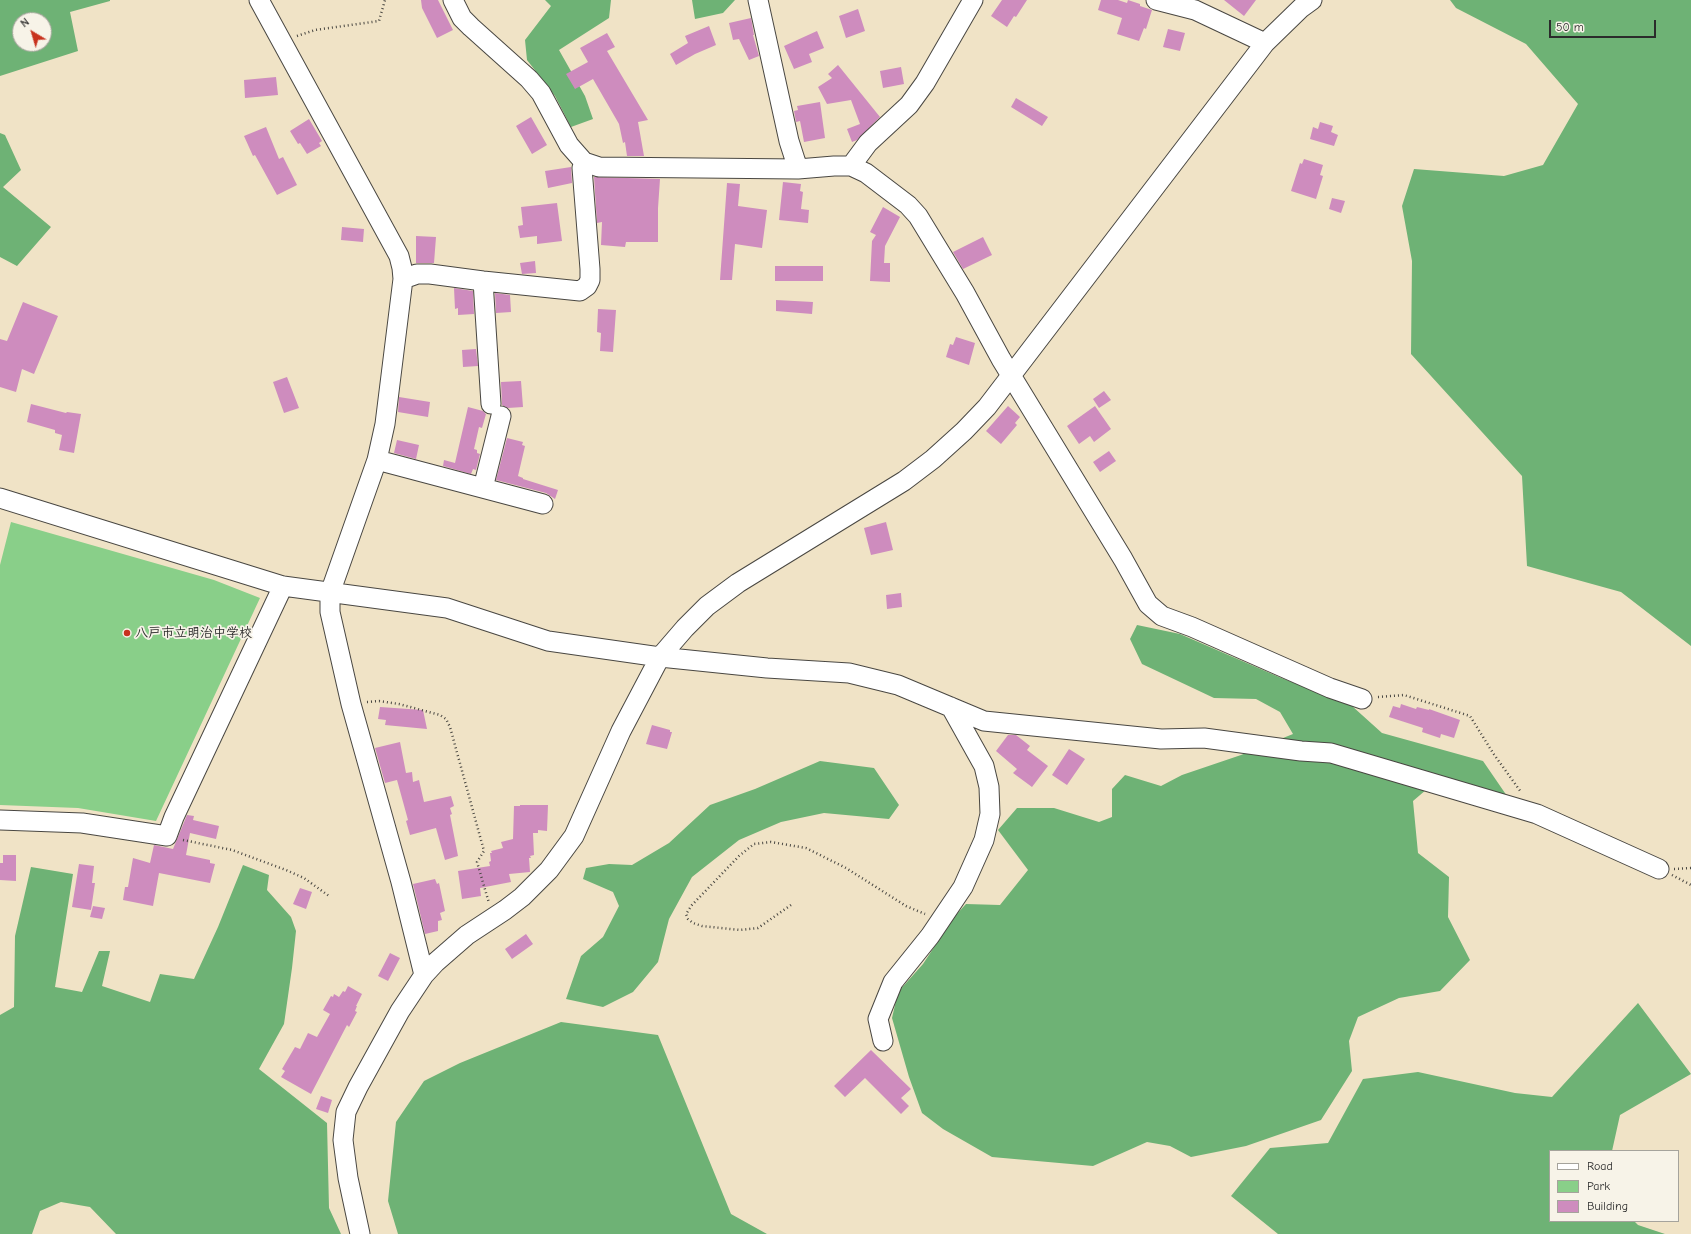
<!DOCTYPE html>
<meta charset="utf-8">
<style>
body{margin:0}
#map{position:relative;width:1691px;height:1234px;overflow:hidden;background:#f0e3c6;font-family:"Comic Neue",sans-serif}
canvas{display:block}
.legend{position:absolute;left:1549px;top:1150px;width:130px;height:72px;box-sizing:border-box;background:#f7f3e8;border:1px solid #a5a39c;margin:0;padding:5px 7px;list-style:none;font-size:12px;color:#2b2b2b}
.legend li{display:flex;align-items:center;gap:8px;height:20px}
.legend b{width:20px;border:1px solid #a5a39c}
.north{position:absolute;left:12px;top:12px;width:40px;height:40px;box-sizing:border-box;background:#f7f3e8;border:1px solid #a5a39c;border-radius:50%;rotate:322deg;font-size:11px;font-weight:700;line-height:16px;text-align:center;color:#2b2b2b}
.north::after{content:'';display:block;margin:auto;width:14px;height:18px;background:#c8321e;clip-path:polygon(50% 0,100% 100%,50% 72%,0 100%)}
.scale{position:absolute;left:1549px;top:20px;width:107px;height:18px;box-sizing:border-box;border:2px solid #2b2b2b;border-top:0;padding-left:5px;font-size:12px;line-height:14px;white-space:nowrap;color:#2b2b2b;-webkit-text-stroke:3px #f7f3e8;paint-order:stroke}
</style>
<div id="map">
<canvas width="1691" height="1234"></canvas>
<ul class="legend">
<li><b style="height:5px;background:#fff"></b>Road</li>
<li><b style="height:11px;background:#89cf89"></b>Park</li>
<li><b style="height:11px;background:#ce8cbe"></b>Building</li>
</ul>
<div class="north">N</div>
<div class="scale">50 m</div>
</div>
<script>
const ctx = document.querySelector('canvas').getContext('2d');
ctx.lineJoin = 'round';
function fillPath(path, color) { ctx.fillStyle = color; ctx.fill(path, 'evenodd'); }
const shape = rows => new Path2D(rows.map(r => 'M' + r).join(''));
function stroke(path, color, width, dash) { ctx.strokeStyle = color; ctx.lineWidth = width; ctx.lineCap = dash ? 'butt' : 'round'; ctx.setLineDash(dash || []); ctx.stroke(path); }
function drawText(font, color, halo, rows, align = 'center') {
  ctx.font = font + ' "Comic Neue","Klee One",sans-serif'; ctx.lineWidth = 3.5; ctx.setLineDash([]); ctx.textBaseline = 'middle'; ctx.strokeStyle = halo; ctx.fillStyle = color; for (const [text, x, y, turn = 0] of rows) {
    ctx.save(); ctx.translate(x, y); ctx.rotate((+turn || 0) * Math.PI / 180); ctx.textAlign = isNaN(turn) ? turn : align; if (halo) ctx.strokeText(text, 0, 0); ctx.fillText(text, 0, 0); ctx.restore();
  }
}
fillPath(shape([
 [11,522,214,580,260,598,156,821,78,808,0,805,0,565]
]), '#89cf89');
fillPath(shape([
 [0,0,110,0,110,1,70,12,78,51,0,76],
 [20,20,44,20,44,44,20,44],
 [545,0,611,0,609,18,559,50,585,96,593,119,571,127,555,96,527,60,525,40,551,6],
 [692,0,735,0,723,13,695,19],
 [1450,0,1691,0,1691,646,1621,592,1527,566,1522,476,1411,354,1412,261,1402,206,1414,169,1504,176,1543,165,1578,104,1526,44,1456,8],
 [0,133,5,135,21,170,3,187,51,227,17,266,0,257],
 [1137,625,1180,634,1279,677,1352,706,1382,733,1483,761,1507,796,1440,778,1413,801,1418,853,1449,877,1448,917,1470,960,1440,991,1399,998,1358,1017,1349,1041,1352,1071,1321,1120,1246,1146,1191,1157,1170,1146,1147,1142,1093,1166,992,1157,943,1129,922,1113,909,1077,892,1018,898,992,923,964,954,917,966,904,1000,905,1028,870,998,830,1017,808,1054,808,1099,822,1112,817,1112,789,1125,775,1161,786,1182,775,1241,755,1293,734,1280,712,1256,699,1214,698,1142,664,1130,639],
 [820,761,874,768,899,805,889,819,824,813,781,822,739,840,692,877,669,919,658,962,633,992,603,1007,566,999,581,956,603,937,619,906,613,892,583,879,586,868,609,864,632,865,669,843,710,805,755,789],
 [243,865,269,875,267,890,291,917,296,931,292,968,284,1024,259,1069,327,1123,329,1208,341,1234,116,1234,90,1207,61,1202,40,1211,32,1234,0,1234,0,1015,14,1007,15,936,31,867,73,874,55,987,82,992,99,951,110,951,102,986,150,1002,160,974,194,979,218,927],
 [1638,1003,1691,1074,1620,1115,1612,1151,1550,1151,1550,1221,1634,1221,1638,1225,1665,1234,1278,1234,1231,1196,1270,1148,1328,1143,1363,1079,1418,1072,1515,1093,1552,1097],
 [561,1022,658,1035,731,1214,767,1234,398,1234,388,1201,396,1122,424,1081,460,1063]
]), '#6eb275');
fillPath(shape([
 [421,0,438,0,453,30,437,38,422,8],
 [1002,0,1027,0,1016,17,1014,16,1007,27,991,16],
 [1101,0,1118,0,1127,3,1128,0,1140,4,1140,6,1152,10,1146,29,1144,28,1139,41,1117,34,1122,18,1098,10],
 [1224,0,1256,0,1244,16],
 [858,9,865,31,846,38,839,16],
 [751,18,754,35,753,35,759,56,749,60,739,39,733,40,729,23],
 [709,26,716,45,695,54,676,65,670,54,688,43,685,36],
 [1168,29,1185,33,1180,51,1163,47],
 [817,31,824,48,809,54,812,62,794,69,784,46],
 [607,33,615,47,607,51,648,120,638,122,644,156,627,156,625,142,623,143,619,124,593,79,575,89,566,74,588,62,580,48],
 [838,65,880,117,857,140,852,142,847,129,860,124,851,100,827,104,818,87,832,78,828,74],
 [901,67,904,84,883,88,880,71],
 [276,77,278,95,245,98,244,80],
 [1016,98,1048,117,1042,126,1011,107],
 [820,102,825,138,804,142,800,121,796,122,794,111,798,110,797,106],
 [531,117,547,145,532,154,516,126],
 [309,119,322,141,319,143,321,146,307,154,300,143,298,144,290,131],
 [1320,122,1333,126,1331,132,1338,135,1334,146,1310,139,1313,127,1318,129],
 [266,127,279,159,283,157,297,185,277,195,255,155,253,156,244,136],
 [1304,159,1323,165,1320,175,1323,176,1316,199,1291,191,1300,163,1302,164],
 [571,167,572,183,548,188,545,171],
 [594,177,660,179,658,208,658,242,626,242,625,247,601,245,602,222,597,223],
 [783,182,801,184,800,191,803,192,801,209,809,210,808,223,779,220],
 [727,183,740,184,738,206,767,210,762,248,735,244,732,280,720,280],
 [1332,198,1345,201,1341,213,1329,209],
 [557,203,562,241,537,244,537,236,520,238,518,226,523,225,521,207],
 [883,207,900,217,885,246,884,263,890,263,890,282,870,281,872,241,876,235,870,232],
 [342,227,364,229,363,242,341,240],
 [416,236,436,237,434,263,416,263],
 [983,237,992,255,963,269,953,252],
 [535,261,536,273,522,274,520,263],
 [775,266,823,266,823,281,775,281],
 [454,288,473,291,474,314,458,315,458,308,455,309],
 [495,293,510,295,511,312,496,313],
 [776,300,813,302,812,314,776,311],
 [23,302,58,316,34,374,22,369,16,392,0,387,0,339,7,341],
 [598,309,616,310,613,352,600,351,601,333,597,332],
 [956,337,975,343,969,365,946,357,950,344,953,345],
 [476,349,478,366,463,367,462,350],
 [287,377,299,408,284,413,273,382],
 [521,381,523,407,508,408,502,405,501,382],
 [1104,391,1111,400,1099,408,1093,399],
 [399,397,430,402,428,417,398,412],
 [31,404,66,413,67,412,81,414,74,453,59,450,62,435,55,433,55,430,27,422],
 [1008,406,1020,417,1015,423,1017,425,1001,444,986,431],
 [1095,406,1111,429,1094,442,1090,436,1079,444,1067,426],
 [468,407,483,411,486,414,482,428,479,427,474,449,477,450,477,453,480,454,476,470,473,469,471,474,443,466,444,460,455,463],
 [507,438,523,442,522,445,525,446,518,476,523,478,523,479,558,490,555,499,546,493,496,480],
 [397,440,419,445,416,459,394,453],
 [1109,451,1116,461,1100,472,1093,462],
 [886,522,893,550,871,555,864,528],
 [901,593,902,607,887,609,886,595],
 [1401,704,1416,709,1417,707,1429,710,1429,709,1460,720,1454,738,1441,734,1440,738,1422,732,1423,728,1389,717,1393,706,1400,708],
 [380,707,423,710,427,729,385,725,386,720,378,719],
 [652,725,670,730,670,732,672,732,667,749,646,744],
 [1008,735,1016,735,1030,746,1027,750,1048,766,1032,787,1013,773,1017,769,996,751],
 [400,742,406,773,412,772,413,782,419,780,424,802,451,796,454,806,450,808,452,814,450,815,458,856,445,860,436,828,410,835,406,821,408,820,397,780,385,783,375,748],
 [1069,749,1085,759,1067,785,1052,775],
 [520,805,548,805,547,831,538,830,538,833,533,833,534,855,530,856,531,858,529,858,530,872,509,874,511,882,480,888,481,896,462,899,458,871,490,866,489,862,491,861,490,853,492,853,491,851,503,848,501,842,513,839,514,806,520,806],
 [187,815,194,816,193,820,219,826,216,839,190,833,186,855,210,860,210,863,215,864,210,883,159,873,153,906,123,900,125,887,128,887,133,858,150,863,154,845,173,849],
 [3,855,16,855,16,881,0,880,0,863,3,863],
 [79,864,94,866,92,883,95,883,91,910,72,907],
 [435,879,437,884,439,883,445,911,440,913,442,920,438,921,438,931,425,934,413,884],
 [300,888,312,892,306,909,293,904],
 [93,906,105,908,102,919,90,917],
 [526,934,533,944,512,959,505,949],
 [390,953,400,958,388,981,378,976],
 [348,986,362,994,356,1006,357,1006,355,1011,357,1012,349,1027,347,1025,311,1094,281,1077,285,1071,282,1069,295,1047,300,1049,308,1033,317,1037,330,1014,323,1010,331,996,333,997,334,994,339,997,343,991,345,992],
 [871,1050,911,1089,901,1098,909,1106,901,1114,865,1078,845,1097,834,1086],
 [321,1096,332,1100,328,1113,316,1109]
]), '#ce8cbe');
const minor = shape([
 [259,0,399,256,402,268,403,279,385,424,377,460,330,593,330,612,351,704,401,882,424,975],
 [453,0,462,18,471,27,529,79,541,93,569,145,584,162,599,167,798,169,834,166,851,166,866,173,908,205,918,216,965,293,1001,359,1123,559,1148,604,1162,616,1192,627,1330,688,1362,699],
 [758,0,789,141,798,169],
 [1156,0,1195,10,1265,43],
 [851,166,868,143,909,105,925,83,973,0],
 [403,279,417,274,430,274,483,281,580,291,587,286,590,280,590,269,582,168,584,162],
 [483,281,491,404],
 [377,460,543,504],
 [483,488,501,416],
 [0,498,283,586,447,608,548,641,660,657,767,668,849,673,898,685,984,721,1161,739,1204,738,1301,751,1331,753,1537,814,1659,869],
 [0,820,82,823,167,836,174,817,283,586],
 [883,1041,878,1019,893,982,930,936,963,887,984,840,990,814,989,787,984,766,951,707],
 [360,1234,348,1178,343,1140,346,1112,358,1087,400,1011,424,975,436,962,467,935,505,910,522,897,549,870,574,836,621,731,660,657,685,628,707,606,738,583,904,481,933,459,964,431,987,407,1265,43,1301,8,1312,0]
]);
stroke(minor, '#494742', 21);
stroke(shape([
 [297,36,315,30,379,21,385,0],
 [1378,697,1404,695,1470,716,1493,753,1521,792],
 [367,702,379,701,399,704,440,715,446,719,450,727,484,851,477,862,489,903],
 [183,840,232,850,286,870,304,878,329,896],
 [1674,869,1691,868],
 [1672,875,1691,885],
 [791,905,758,928,740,930,702,926,693,923,688,919,686,914,692,905,739,856,754,844,771,842,806,848,846,868,906,906,925,914]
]), '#494742', 2.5, [1, 3]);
stroke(minor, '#fff', 19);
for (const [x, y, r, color] of [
 [127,633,4,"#c8321e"]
]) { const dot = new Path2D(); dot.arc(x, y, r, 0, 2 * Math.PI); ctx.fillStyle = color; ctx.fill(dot); stroke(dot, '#f7f3e8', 1.5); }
drawText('bold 13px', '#2b2b2b', '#f7f3e8', [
 ["八戸市立明治中学校",135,633]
], 'left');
</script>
